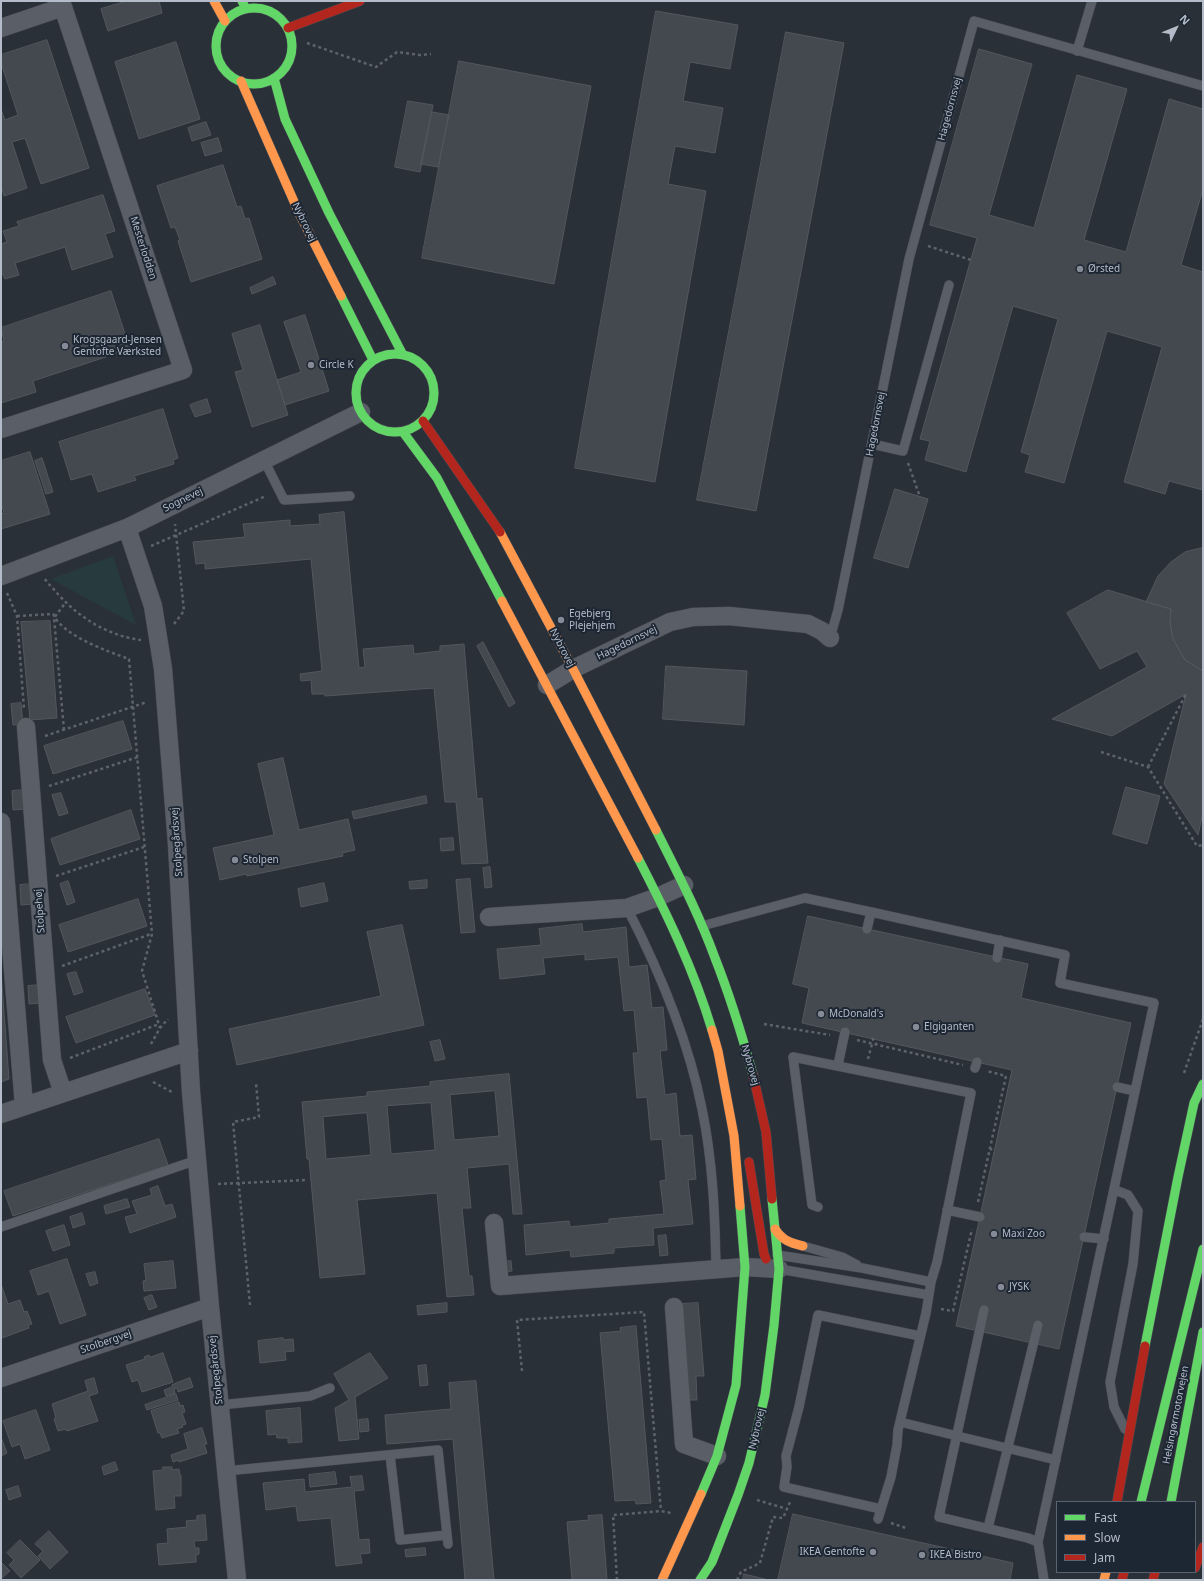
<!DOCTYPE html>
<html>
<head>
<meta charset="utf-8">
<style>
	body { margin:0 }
	#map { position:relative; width:1204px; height:1581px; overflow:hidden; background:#2a3038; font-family:"Noto Sans",sans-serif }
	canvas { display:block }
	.frame { position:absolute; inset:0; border:2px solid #b4bcc9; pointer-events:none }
	.legend { position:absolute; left:1056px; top:1501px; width:140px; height:72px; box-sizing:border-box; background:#1d2633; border:1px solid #59626f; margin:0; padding:5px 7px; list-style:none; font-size:12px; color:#b4bcc9 }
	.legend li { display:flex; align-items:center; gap:8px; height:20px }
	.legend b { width:20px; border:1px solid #59626f }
	.north { position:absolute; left:1156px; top:8px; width:40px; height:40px; -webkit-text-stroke:3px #1d2633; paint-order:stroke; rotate:47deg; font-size:11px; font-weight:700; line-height:16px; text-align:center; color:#b4bcc9 }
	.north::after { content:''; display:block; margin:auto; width:14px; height:18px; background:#b4bcc9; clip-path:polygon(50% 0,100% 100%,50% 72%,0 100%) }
</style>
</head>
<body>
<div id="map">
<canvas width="1204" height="1581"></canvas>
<div class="frame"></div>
<ul class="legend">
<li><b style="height:5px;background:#63d668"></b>Fast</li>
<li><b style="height:5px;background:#ff974d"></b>Slow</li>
<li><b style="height:5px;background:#b3261e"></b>Jam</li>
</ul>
<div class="north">N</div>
</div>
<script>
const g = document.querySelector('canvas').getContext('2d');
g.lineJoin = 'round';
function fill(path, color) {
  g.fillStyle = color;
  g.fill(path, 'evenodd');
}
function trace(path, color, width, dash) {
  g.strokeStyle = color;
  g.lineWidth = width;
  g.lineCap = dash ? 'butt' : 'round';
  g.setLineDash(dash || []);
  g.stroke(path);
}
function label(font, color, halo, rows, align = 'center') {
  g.font = font + ' "Noto Sans",sans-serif';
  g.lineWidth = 4;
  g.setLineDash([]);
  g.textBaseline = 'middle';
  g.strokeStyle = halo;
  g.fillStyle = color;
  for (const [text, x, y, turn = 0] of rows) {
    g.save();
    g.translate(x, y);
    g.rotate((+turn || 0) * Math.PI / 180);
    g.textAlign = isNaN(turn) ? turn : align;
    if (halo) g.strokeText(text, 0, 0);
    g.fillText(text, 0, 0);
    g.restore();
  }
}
const green = new Path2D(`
	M113 556 136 625 51 579Z`);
const building = new Path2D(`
	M127 1H159L162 13 108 31 101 9Z
	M656 11 738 25 730 69 690 62 683 101 723 108 715 153 675 146 668 184 706 191 655 482 575 468Z
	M786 32 844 43 756 511 697 500Z
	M47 40 89 168 41 184 25 138 12 142 27 188 4 196 1 186V109L5 120 18 115 1 63V55Z
	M176 42 200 119 139 139 115 62Z
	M979 49 1032 64 989 215 1034 228 1077 75 1127 89 1084 240 1126 252 1169 99 1203 109V189L1181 265 1203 272V490L1169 481 1165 494 1124 482 1162 347 1107 331 1064 483 1025 472 1030 455 1021 452 1058 319 1013 306 966 472 925 460 930 441 920 439 977 238 930 225Z
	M459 61 591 86 554 284 422 258Z
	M408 101 433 105 420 172 395 167Z
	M432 112 449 115 438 167 421 164Z
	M206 122 211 135 192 141 188 128Z
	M218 138 222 151 205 156 201 143Z
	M223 165 237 207 241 206 245 219 249 218 262 259 191 282 178 241 180 240 175 227 171 228 157 186Z
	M103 195 115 231 105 234 113 257 72 270 65 247 15 263 19 275 5 279 2 273H1V244L7 242 3 231 19 226 17 222Z
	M273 277 276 284 252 294 250 288Z
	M111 291 130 349 33 381 36 392 1 403V342L4 341 1 328Z
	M305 315 329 391 285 405 277 380 301 372 284 322Z
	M260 325 288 415 252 427 235 372 243 370 232 334Z
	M207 399 211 412 195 417 190 405Z
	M163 409 178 458 173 460 174 464 134 476 136 480 98 492 92 474 71 480 59 442Z
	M30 452 50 514 1 529V514L4 513 1 503V461Z
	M42 458 53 492 46 494 35 461Z
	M895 489 928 499 908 568 874 558Z
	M344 512 359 668 365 667 363 649 413 645 414 654 440 651V646L464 644 477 799 482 798 488 863 462 864 456 802H445L434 688 325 696V694H312L311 680 301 681 300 674 322 671 311 559 205 569V563L196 564 193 542 245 537 243 524 290 520V526L320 524 319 515Z
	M1201 548H1203V671L1185 660 1173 639 1170 623 1171 609 1146 602 1158 576 1171 562 1185 552Z
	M1108 590 1171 609 1170 623 1173 639 1185 660 1203 671V813L1198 835 1164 784 1186 694 1112 736 1052 719 1147 667 1137 651 1100 669 1067 613Z
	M50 621 57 718 30 720 21 622Z
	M483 642 515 703 509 707 477 646Z
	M666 666 747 671 744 725 663 719Z
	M21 703 23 724 13 725 11 704Z
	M123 721 132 749 53 774 44 746Z
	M283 758 299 830 348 819 355 850 342 853 343 856 247 876 246 874 220 880 213 848 274 835 258 764Z
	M1126 787 1160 796 1147 844 1113 834Z
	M24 790 25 809 13 810 12 791Z
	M61 793 68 813 59 816 52 795Z
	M426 796 427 803 354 819 352 812Z
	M131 810 140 839 60 865 51 839Z
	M453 838 454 850 441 851 440 839Z
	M490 867 492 887 485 888 483 868Z
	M470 879 475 932 461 933 456 880Z
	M427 880V888L410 889 409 882Z
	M68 881 75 902 67 905 60 884Z
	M324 883 328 901 301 907 298 889Z
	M32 884 33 904 21 905 20 885Z
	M138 899 147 926 68 952 59 925Z
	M808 916 1028 964 1021 998 1131 1023 1059 1349 956 1326 1012 1070 802 1023 809 988 793 984Z
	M582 924 583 932 626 927 629 967 647 965 652 1008 663 1007 667 1050 660 1051 665 1095 676 1093 680 1136 692 1135 696 1179 688 1180 693 1224 653 1228 654 1245 614 1248V1253L571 1257 570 1250 526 1255 524 1225 569 1221 570 1227 609 1223V1219L664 1214 660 1181 666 1180 662 1139 651 1140 647 1097 637 1098 633 1053H638L634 1010 624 1011 618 957 585 960V954L543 958 545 974 500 979 497 949 541 945 539 929Z
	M402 925 424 1025 237 1065 229 1029 381 996 367 932Z
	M1 972 9 1079 1 1082Z
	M76 972 83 992 74 995 67 974Z
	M40 985 42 1003 29 1004 28 986Z
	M145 989 155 1015 76 1043 66 1017Z
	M440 1040 445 1059 435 1061 430 1042Z
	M509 1074 522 1214H513L509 1164 467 1168 471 1208H462L469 1276H472L474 1295 447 1297 437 1193 357 1200 365 1274 320 1278 309 1159H307L302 1102 367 1096V1092L430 1086V1082ZM495 1091 499 1136 454 1140 450 1095ZM431 1103 435 1150 391 1154 387 1106ZM367 1113 371 1155 326 1159 323 1117Z
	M159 1139 168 1165 13 1216 4 1191Z
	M158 1186 165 1206 172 1204 176 1217 130 1233 125 1217 137 1214 132 1201 152 1195 150 1189Z
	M127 1199 130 1207 106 1214 104 1206Z
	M82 1213 85 1224 73 1228 70 1217Z
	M64 1225 70 1245 53 1251 46 1231Z
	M666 1235 668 1255 660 1256 658 1236Z
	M67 1259 86 1315 60 1324 49 1291 38 1295 30 1271Z
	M173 1261 176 1288 144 1291 143 1281 146 1280 144 1264Z
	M511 1261 512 1271 505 1272 503 1262Z
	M95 1272 98 1283 90 1286 86 1274Z
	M1 1284 8 1304 20 1300 24 1312 27 1311 32 1324 28 1325 29 1328 2 1338Z
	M152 1295 157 1307 149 1310 144 1298Z
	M447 1303V1312L418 1315 417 1306Z
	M698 1303 704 1376H696L697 1400H690L682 1304Z
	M636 1326 651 1503 636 1504 635 1500 615 1501 600 1333 621 1331 620 1328Z
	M283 1338 284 1340 293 1339 294 1351 285 1352 286 1360 260 1363 258 1341Z
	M163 1353 173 1382 142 1392 138 1380 132 1382 126 1365 145 1359 144 1357 149 1355 150 1357Z
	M370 1353 388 1378 355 1397 359 1439 339 1441 335 1408 349 1400 334 1374Z
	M426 1365 428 1385 420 1386 418 1366Z
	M94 1378 98 1393 89 1396 98 1421 67 1431 66 1429 58 1431 54 1419 56 1418 52 1404 88 1391 85 1381Z
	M190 1378 193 1387 178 1392 177 1388 174 1389 175 1393 166 1396 164 1390 172 1387V1385L176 1383Z
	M476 1381 494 1580H465L453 1439 387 1444 385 1415 451 1409 449 1383Z
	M176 1394 178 1400 147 1410 145 1405Z
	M179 1402 180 1406 183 1405 185 1412 182 1413 186 1424 182 1425 183 1427 177 1429 179 1433 162 1438 160 1433H158L151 1411Z
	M300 1408 302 1442 288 1443V1438H277L276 1434 268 1435 266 1411Z
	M36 1410 50 1450 25 1459 20 1444 12 1447 3 1421Z
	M368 1419 369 1431 360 1432 359 1420Z
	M202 1428 207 1444H204L207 1453 179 1462V1460L173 1462 171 1455 188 1449 184 1434Z
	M1 1437 7 1453 1 1456Z
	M115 1462 118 1470 104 1475 102 1467Z
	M163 1467H172V1470L179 1469 180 1475H181V1496H174L175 1508 156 1510 153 1471 163 1470Z
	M335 1472 337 1484 310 1487 309 1475Z
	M362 1476 364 1490 354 1491 359 1540 369 1539 370 1553 360 1554 362 1563 336 1566 331 1518 298 1521 296 1506 266 1510 263 1483 304 1479 305 1492 352 1487 350 1477Z
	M18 1486 21 1496 9 1500 6 1490Z
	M793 1514 1013 1563 1010 1580H778Z
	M205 1515 207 1540 194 1541 195 1548H199V1554L196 1555V1562L159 1565 157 1544 168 1543 167 1529 187 1527 186 1521 197 1520V1516Z
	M602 1515 607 1580H572L567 1522 589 1520 588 1516Z
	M49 1531 68 1552 50 1569 38 1556 43 1551 35 1544Z
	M20 1540 40 1560 21 1578 9 1565 14 1560 7 1553Z
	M425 1548 426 1555 406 1557 405 1550Z
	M1 1562 10 1571 1 1579Z
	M744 1574 769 1580H743Z`);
const path = new Path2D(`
	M307 43 376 67 397 52 420 55 431 54
	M928 246 971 260
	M908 463 920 497
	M151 546 266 496
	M45 579C48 584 53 588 57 593 78 617 108 636 141 640
	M7 593 17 616 24 709
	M17 616 53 614C63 636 107 651 129 659L152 934 142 971 160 1028
	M174 624 184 611 175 524
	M64 730 54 618 66 602
	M45 736 147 702
	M1101 752 1148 767 1197 846 1203 845
	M1148 767 1186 694
	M49 786 138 757
	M56 876 144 847
	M62 966 151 934
	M764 1024 830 1035
	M872 1038 877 1045
	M857 1040 963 1065
	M151 1044 160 1028 168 1019
	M70 1058 159 1024
	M868 1059 872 1044
	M1184 1073 1203 1019
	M153 1082 172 1092
	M990 1148 994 1153
	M218 1184 307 1180
	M978 1202 1006 1076 987 1071
	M250 1305 233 1122 259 1117 256 1083
	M941 1309 953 1311 972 1229
	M522 1371 517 1320 644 1312 661 1511
	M757 1500 787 1509
	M891 1523 906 1528
	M617 1580 613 1515 661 1511 671 1513
	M737 1580 741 1572 760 1563 773 1517 783 1518 790 1502`);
const lane = new Path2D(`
	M1077 51 1092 1
	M872 444 903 451 949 285
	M264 460 284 500 350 496
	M830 638 838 610 909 259 974 21 1203 86
	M627 908C660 972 688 1038 702 1109 713 1162 715 1215 716 1269
	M702 926 805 898 871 912 1065 955 1060 983 1154 1003 1038 1542 1044 1580
	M867 929 871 912
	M997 958 1000 940
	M838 1065 845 1032
	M975 1068 977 1062
	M1117 1087 1135 1091
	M1115 1190 1128 1195 1138 1211 1133 1264 1110 1382 1114 1407 1125 1429
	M818 1207 812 1205 793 1057 971 1093 937 1262 931 1282 926 1313 898 1430 897 1445 891 1477 878 1519
	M947 1210 980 1217
	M1 1227 197 1160
	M1084 1237 1104 1239
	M803 1246 842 1257 857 1265
	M777 1255 862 1268 931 1282
	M779 1269 929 1295
	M984 1310 939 1517 1028 1538 1038 1542
	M220 1405 310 1396 330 1388
	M900 1422 1056 1460
	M390 1455 400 1540 447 1535
	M226 1471 438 1450 448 1544
	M881 1509 784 1487 787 1467 786 1456 799 1407 818 1315 920 1336
	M988 1528 1038 1325`);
const street = new Path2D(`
	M1 28 63 7 183 370 1 429
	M127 528 153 606 163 669 177 844 191 1092 210 1307 237 1580
	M1 576 127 528 361 412
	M547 685 573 669 670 622 693 617 729 616 808 624 822 631 830 638
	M26 727 52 1060 63 1093
	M1 822 24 1106
	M489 917 627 908 658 897 684 885
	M1 1114 189 1051
	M494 1223 500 1286 745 1267 779 1269
	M674 1307 684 1444 717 1456
	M1 1378 210 1307`);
const fast = new Path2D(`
	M242 1 246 9
	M216 46a38 38 0 1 1 76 0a38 38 0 1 1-76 0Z
	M274 78 285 119 329 213 403 355
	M341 296 373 360
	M356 393a39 39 0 1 1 78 0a39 39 0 1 1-78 0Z
	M403 432 437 478 502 601
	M656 830C677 872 699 914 715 958 730 996 742 1035 753 1075
	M638 858C667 914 694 970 712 1030
	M1145 1346 1178 1177 1194 1103 1203 1084
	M701 1494 717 1456 736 1385 745 1267 740 1206
	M1141 1502 1203 1249
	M1171 1502 1203 1332
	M700 1580 712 1562 738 1495 749 1463 765 1395 774 1325 779 1269 772 1199`);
const slow = new Path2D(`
	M214 1 225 21
	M241 81 299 213 341 296
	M500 532 573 669 656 830
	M502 601 638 858
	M712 1030 718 1051 734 1136 740 1206
	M775 1229C782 1240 790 1243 803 1246
	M662 1580 701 1494
	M1104 1580 1106 1572`);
const jam = new Path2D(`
	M288 28 360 1
	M423 421 500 532
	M753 1075 766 1132 772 1199
	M749 1162 764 1254 766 1259
	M1117 1502 1145 1346
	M1195 1568 1203 1547
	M1122 1580 1124 1572
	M1153 1580 1155 1572`);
const markers = [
	[1080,269,4,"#848b96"],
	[65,346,4,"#848b96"],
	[311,365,4,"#848b96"],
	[561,620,4,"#848b96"],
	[235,860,4,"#848b96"],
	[821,1014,4,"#848b96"],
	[916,1027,4,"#848b96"],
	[994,1234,4,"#848b96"],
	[1001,1287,4,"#848b96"],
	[873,1552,4,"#848b96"],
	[922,1555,4,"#848b96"]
];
const streetNames = [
	["Hagedornsvej",950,109,-75],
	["Nybrovej",304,222,64],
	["Mesterlodden",143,248,72],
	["Hagedornsvej",876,424,-79],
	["Sognevej",183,500,-26],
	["Hagedornsvej",627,643,-26],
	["Nybrovej",562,648,62],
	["Stolpegårdsvej",177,842,-94],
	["Stolpehøj",40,911,-94],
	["Nybrovej",750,1065,74],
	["Stolbergvej",106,1342,-19],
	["Stolpegårdsvej",216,1370,-96],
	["Helsingørmotorvejen",1176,1415,-79],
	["Nybrovej",757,1429,-77]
];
const poiNames = [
	["Ørsted",1088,269],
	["Krogsgaard-Jensen",73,340],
	["Gentofte Værksted",73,352],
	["Circle K",319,365],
	["Egebjerg",569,614],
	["Plejehjem",569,626],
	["Stolpen",243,860],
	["McDonald's",829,1014],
	["Elgiganten",924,1027],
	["Maxi Zoo",1002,1234],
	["JYSK",1009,1287],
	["IKEA Gentofte",865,1552,"right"],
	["IKEA Bistro",930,1555]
];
fill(green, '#273a3e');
fill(building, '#444950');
trace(building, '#52575f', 1);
trace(lane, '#484c53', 10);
trace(street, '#484c53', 19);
trace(fast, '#484c53', 10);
trace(slow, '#484c53', 10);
trace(jam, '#484c53', 10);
trace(path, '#5d636a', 2.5, [3, 3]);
trace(lane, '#5a5e66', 9);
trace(street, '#5a5e66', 18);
trace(fast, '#63d668', 9);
trace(slow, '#ff974d', 9);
trace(jam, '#b3261e', 9);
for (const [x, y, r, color] of markers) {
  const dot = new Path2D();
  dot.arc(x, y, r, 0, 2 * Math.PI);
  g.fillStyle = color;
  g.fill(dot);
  trace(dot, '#1d2633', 1.5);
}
label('10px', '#b4bcc9', '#1d2633', streetNames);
label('10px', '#b4bcc9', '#1d2633', poiNames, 'left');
</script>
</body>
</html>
